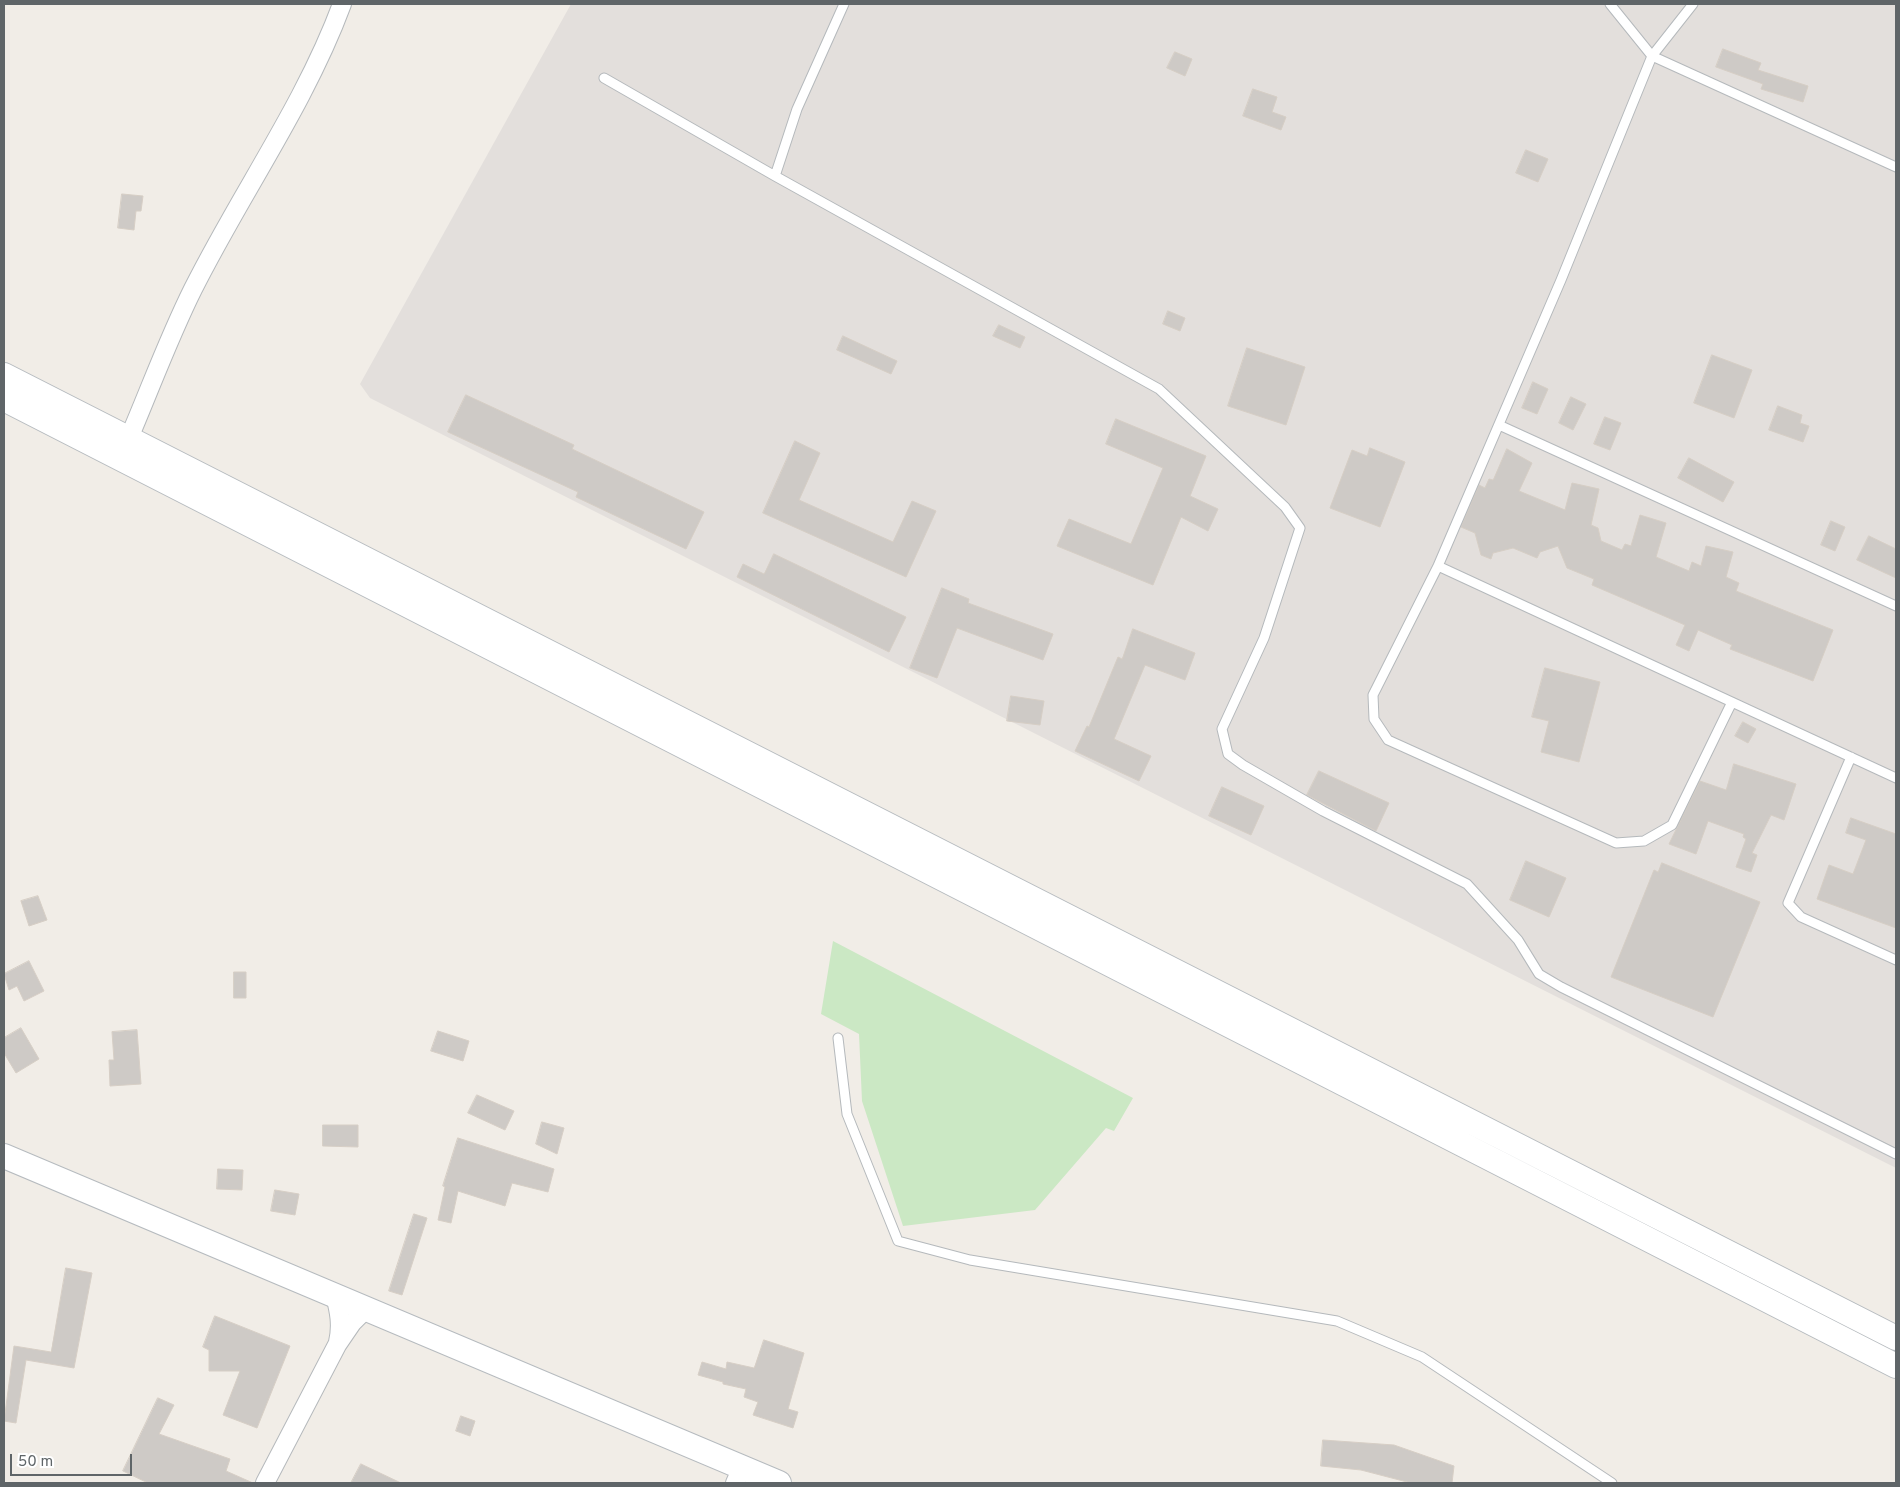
<!DOCTYPE html>
<html>
<head>
<meta charset="utf-8">
<style>
	body { margin:0 }
	#map { position:relative; width:1900px; height:1487px; overflow:hidden; background:#f1ede7; font-family:Overpass,sans-serif }
	canvas { display:block }
	.frame { position:absolute; inset:0; border:5px solid #5f6568; pointer-events:none }
	.scale { position:absolute; left:10px; top:1454px; width:122px; height:22px; box-sizing:border-box; border:2px solid #5f6568; border-top:0; padding-left:6px; font-size:15px; line-height:18px; white-space:nowrap; color:#5f6568; -webkit-text-stroke:4px #fff; paint-order:stroke }
</style>
</head>
<body>
<div id="map">
<canvas width="1900" height="1487"></canvas>
<div class="frame"></div>
<div class="scale">50 m</div>
</div>
<script>
const g = document.querySelector('canvas').getContext('2d');
g.lineJoin = 'round';
function fill(path, color) {
  g.fillStyle = color;
  g.fill(path, 'evenodd');
}
function trace(path, color, width, dash) {
  g.strokeStyle = color;
  g.lineWidth = width;
  g.lineCap = dash ? 'butt' : 'round';
  g.setLineDash(dash || []);
  g.stroke(path);
}
const industrial = new Path2D(`
	M571 4H1896V1168L370 398 360 384Z`);
const green = new Path2D(`
	M833 941 1133 1098 1114 1131 1106 1128 1035 1210 903 1226 862 1101 859 1034 821 1014Z`);
const building = new Path2D(`
	M1723 49 1761 63 1758 70 1808 86 1803 102 1761 89 1763 84 1716 67Z
	M1175 52 1192 59 1185 76 1167 68Z
	M1253 89 1277 97 1272 112 1286 117 1281 130 1243 116Z
	M1526 150 1548 159 1538 182 1516 173Z
	M122 194 143 196 141 211H136L134 230 118 228Z
	M1168 311 1185 318 1180 331 1163 324Z
	M999 325 1025 337 1020 348 993 336Z
	M843 336 897 361 891 374 837 350Z
	M1247 348 1305 367 1286 425 1228 406Z
	M1712 355 1752 370 1734 418 1694 403Z
	M1533 382 1548 389 1537 414 1522 408Z
	M466 395 574 445 572 449 704 512 686 549 576 497 578 492 448 432Z
	M1571 397 1586 404 1573 430 1559 423Z
	M1778 406 1802 415 1800 423 1809 426 1803 442 1769 430Z
	M1605 417 1621 423 1610 450 1594 444Z
	M1116 419 1206 456 1190 496 1218 509 1208 531 1181 517 1153 585 1057 546 1069 519 1131 544 1163 468 1106 444Z
	M795 441 820 453 799 500 893 542 912 501 936 511 906 577 763 513Z
	M1370 448 1405 462 1380 527 1330 508 1352 450 1367 456Z
	M1507 449 1532 463 1519 491 1565 510 1572 483 1599 489 1591 525 1598 528 1601 541 1622 550 1625 544 1631 546 1640 515 1666 523 1656 557 1689 571 1692 562 1701 566 1706 546 1733 552 1726 577 1739 583 1736 591 1833 630 1813 681 1730 649 1732 645 1698 630 1689 651 1676 645 1685 625 1592 585 1594 579 1567 568 1558 546 1540 552 1537 558 1513 548 1493 553 1491 559 1481 555 1475 533 1461 527 1479 485 1485 488 1489 479 1493 480Z
	M1689 458 1734 482 1723 502 1678 478Z
	M1831 521 1845 527 1835 551 1821 545Z
	M1869 536 1896 549V578L1857 560Z
	M774 554 906 617 889 652 737 577 743 564 764 574Z
	M942 588 969 599 968 603 1053 634 1043 660 957 628 937 678 910 668Z
	M1133 629 1195 653 1185 680 1145 665 1114 739 1151 756 1139 781 1075 751 1087 726 1089 727 1118 657 1122 659Z
	M1545 668 1600 682 1579 762 1541 752 1549 721 1532 717Z
	M1011 696 1044 701 1040 725 1007 721Z
	M1743 722 1756 729 1748 743 1735 736Z
	M1734 764 1796 784 1784 820 1771 815 1752 853 1757 855 1751 872 1736 867 1746 839 1743 837 1744 834 1708 821 1696 854 1669 844 1700 781 1726 790Z
	M1319 771 1389 803 1376 831 1307 795Z
	M1222 787 1264 806 1251 835 1209 816Z
	M1851 818 1896 834V928L1817 899 1829 865 1853 874 1866 840 1846 833Z
	M1526 861 1566 878 1549 917 1510 900Z
	M1662 863 1760 902 1713 1017 1611 977 1654 870 1658 872Z
	M38 896 47 920 29 926 21 901Z
	M29 961 44 991 24 1001 17 986 9 990 4 974Z
	M234 972H246V998H234Z
	M21 1028 39 1059 16 1073 4 1053V1038Z
	M137 1030 141 1084 110 1086 109 1060H114L112 1032Z
	M438 1031 469 1041 463 1061 431 1051Z
	M477 1095 514 1111 505 1130 468 1113Z
	M542 1122 564 1128 557 1154 536 1144Z
	M323 1125H358V1147L323 1146Z
	M458 1138 554 1169 548 1192 512 1183 505 1206 458 1191 451 1223 438 1220 445 1187 443 1186Z
	M218 1169 243 1170 242 1190 217 1189Z
	M275 1190 299 1194 295 1215 271 1211Z
	M414 1214 427 1218 402 1295 389 1291Z
	M66 1268 92 1273 74 1368 26 1360 16 1423 4 1421 14 1346 51 1352Z
	M215 1316 290 1346 257 1428 223 1415 240 1371H209V1350L203 1347Z
	M764 1340 804 1353 788 1409 798 1412 793 1428 753 1415 758 1402 744 1397 746 1389 723 1384V1382L698 1375 702 1362 726 1369 727 1362 754 1368Z
	M158 1398 174 1405 159 1434 230 1459 226 1471 253 1483H148L123 1471Z
	M461 1416 475 1421 470 1436 456 1431Z
	M1323 1440 1394 1445 1454 1466 1452 1483H1411L1361 1470 1321 1466Z
	M361 1464 401 1483H351Z`);
const lane = new Path2D(`
	M1610 4 1652 56 1561 280 1438 566 1373 695 1374 719 1388 740 1616 843 1644 841 1672 825 1732 702
	M1693 4 1652 56 1896 167
	M604 78 775 176 1159 389 1285 507 1300 528 1264 638 1222 729 1228 754 1243 765 1323 811 1467 884 1518 940 1539 974 1561 987 1896 1154
	M775 176 797 109 844 4
	M1499 425 1896 606
	M1438 566 1896 778
	M1851 757 1788 903 1801 917 1896 960
	M838 1038 847 1114 898 1241 970 1260 1337 1321 1422 1357 1612 1483`);
const street = new Path2D(`
	M121 448 129 438C150 389 169 337 193 289 241 193 305 104 342 4
	M335 1295C339 1311 342 1325 338 1342
	M265 1483 337 1345 352 1323 367 1308
	M735 1483 742 1467`);
const secondary = new Path2D(`
	M4 375 1896 1338
	M4 399 1896 1366
	M4 1156 779 1483`);
fill(industrial, '#e3dfdc');
fill(green, '#cbe8c4');
fill(building, '#cecac6');
trace(building, '#d6cec5', 1);
trace(lane, '#b5b9bc', 11);
trace(street, '#b5b9bc', 20);
trace(secondary, '#b6bbbf', 26);
trace(lane, '#fff', 9);
trace(street, '#fff', 18);
trace(secondary, '#fff', 24);
</script>
</body>
</html>
